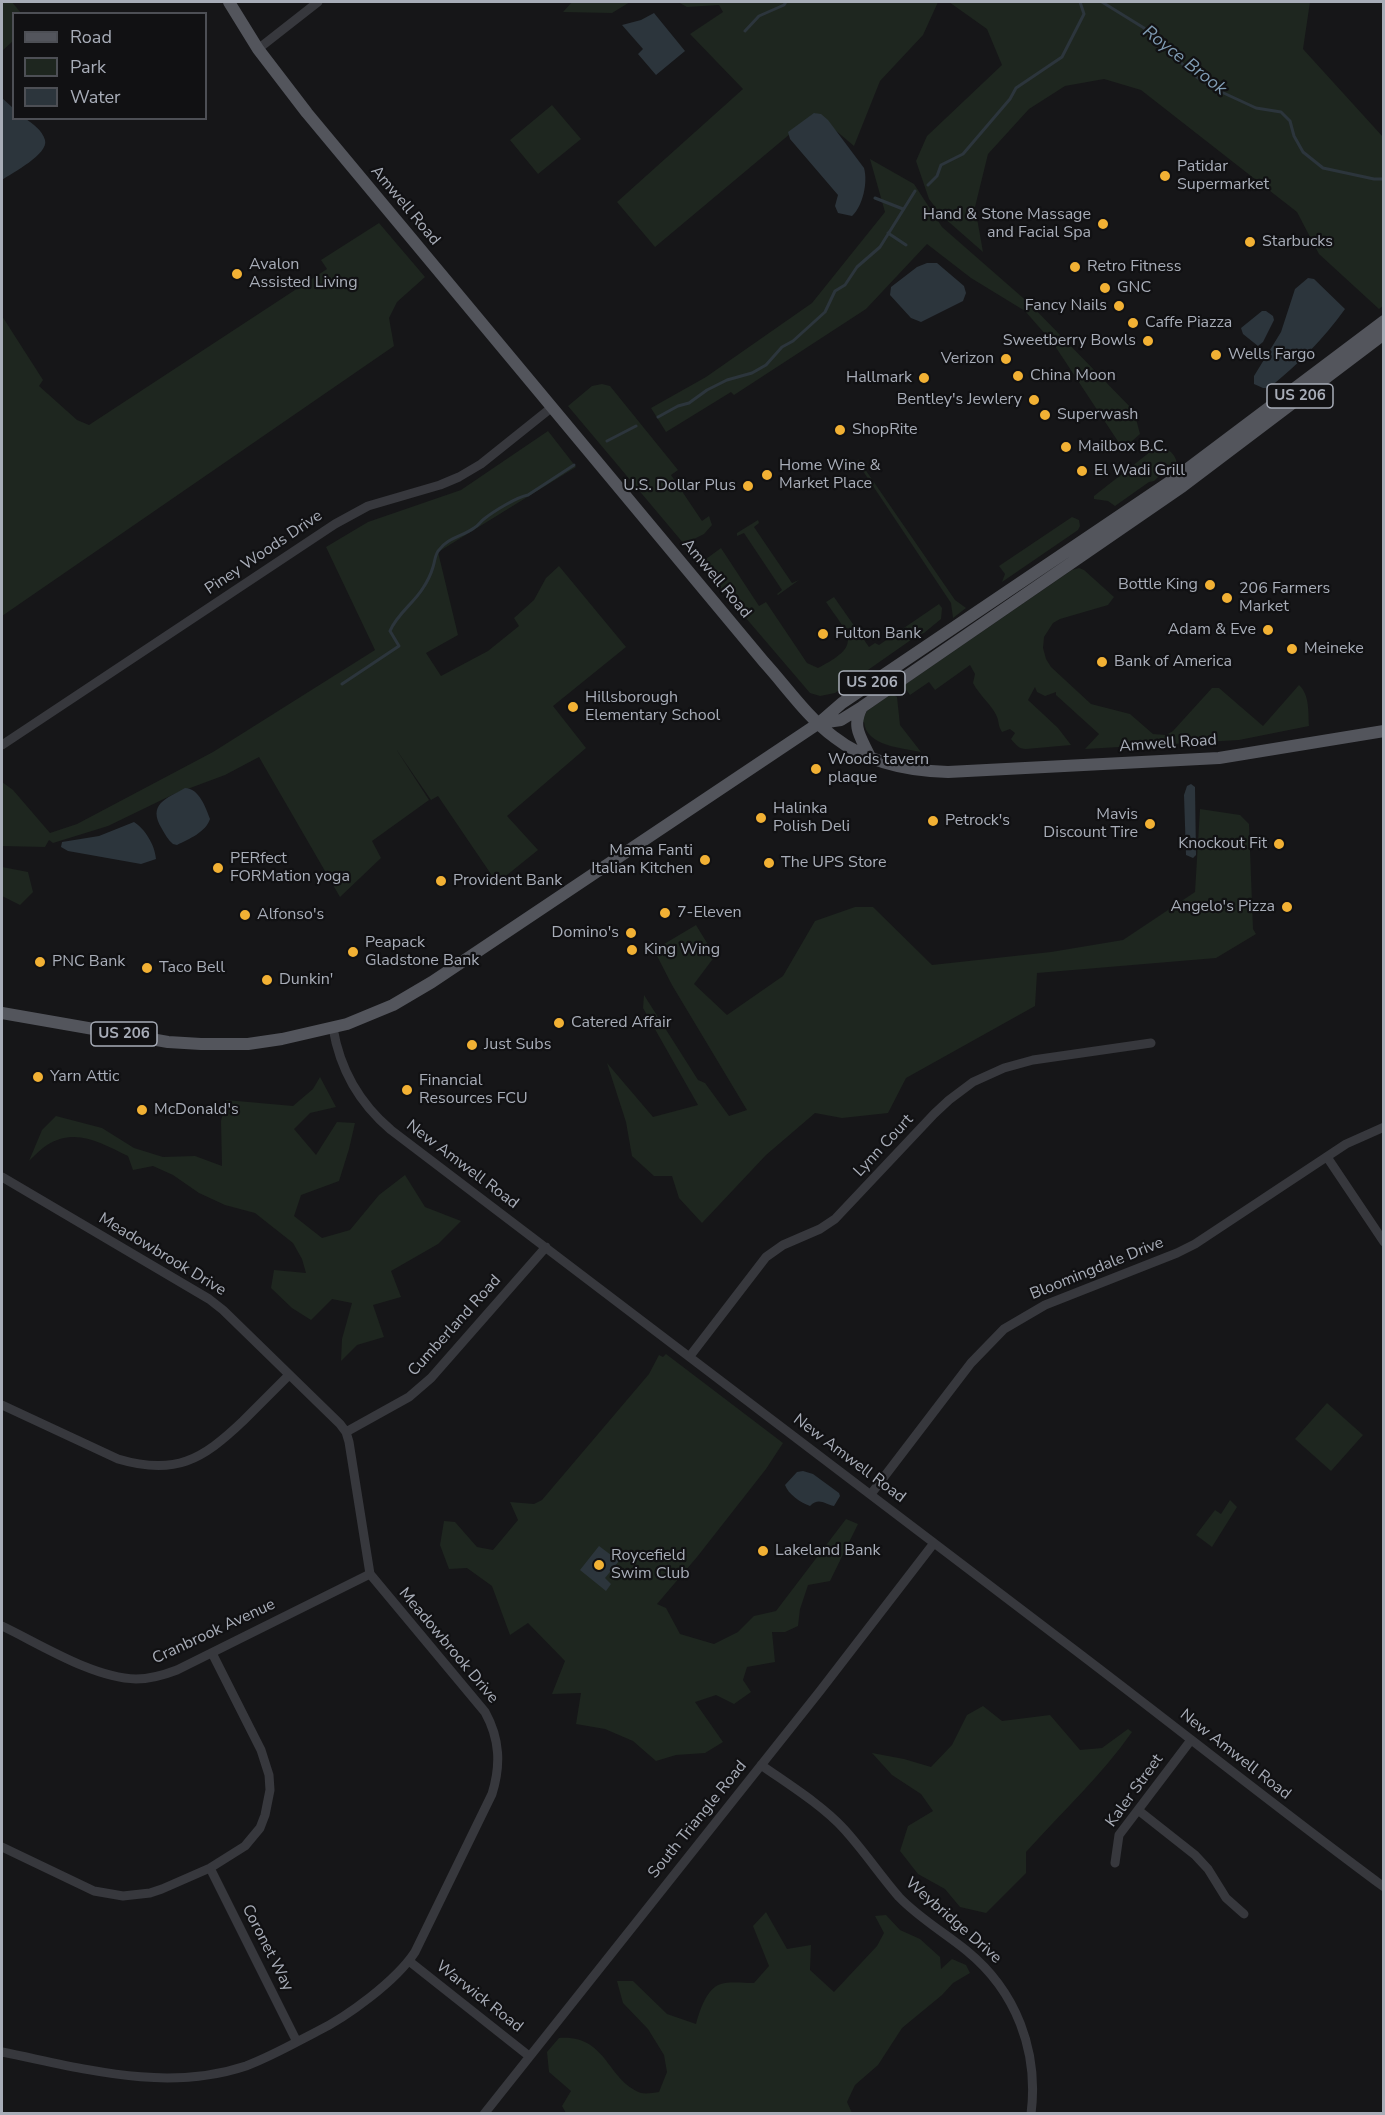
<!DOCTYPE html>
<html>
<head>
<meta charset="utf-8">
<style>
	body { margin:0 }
	#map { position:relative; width:1385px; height:2115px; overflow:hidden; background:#161618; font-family:"Nunito Sans",sans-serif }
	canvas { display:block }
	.frame { position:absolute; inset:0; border:3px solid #a8adb8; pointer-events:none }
	.legend { position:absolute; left:12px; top:12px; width:195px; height:108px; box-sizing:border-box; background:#111113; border:2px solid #4d4f55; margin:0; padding:8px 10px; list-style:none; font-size:18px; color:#a8adb8 }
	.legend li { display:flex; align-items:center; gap:12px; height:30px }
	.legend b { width:30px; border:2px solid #4d4f55 }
</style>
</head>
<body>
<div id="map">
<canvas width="1385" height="2115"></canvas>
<div class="frame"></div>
<ul class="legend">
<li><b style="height:8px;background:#53555c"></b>Road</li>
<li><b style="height:16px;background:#1e261f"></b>Park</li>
<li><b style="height:16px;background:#2c353c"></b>Water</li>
</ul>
</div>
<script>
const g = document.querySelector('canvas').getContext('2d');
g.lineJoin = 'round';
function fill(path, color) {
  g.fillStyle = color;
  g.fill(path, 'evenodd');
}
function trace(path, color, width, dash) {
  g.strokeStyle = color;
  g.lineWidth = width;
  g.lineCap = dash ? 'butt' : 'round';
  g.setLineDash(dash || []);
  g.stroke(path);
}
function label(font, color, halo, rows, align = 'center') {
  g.font = font + ' "Nunito Sans",sans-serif';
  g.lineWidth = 4.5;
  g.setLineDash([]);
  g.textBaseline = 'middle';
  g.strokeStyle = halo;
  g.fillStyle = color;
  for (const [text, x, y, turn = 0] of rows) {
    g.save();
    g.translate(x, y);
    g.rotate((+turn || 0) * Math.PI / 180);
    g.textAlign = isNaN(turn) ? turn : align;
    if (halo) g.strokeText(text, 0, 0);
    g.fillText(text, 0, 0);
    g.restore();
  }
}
const green = new Path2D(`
	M2 2H12L21 13 14 14 13 41 2 51Z
	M572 2H630L612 13 563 12Z
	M678 2H938L923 35 880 81 854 146 815 113 655 247 617 202 743 89 690 34 723 12 719 5 687 7Z
	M949 2H1310L1303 49 1383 137V306L1379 309 1319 254 1297 212 1141 90 1104 79 1065 86 1029 109 988 154 975 207 983 252 942 216 929 199 916 161 927 136 1002 65 987 29Z
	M552 105 581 139 538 174 510 140Z
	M870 159 914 184 942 227 1030 304 1134 411 1140 434 1123 449 1053 343 1025 311 971 278 927 244 866 309 734 395 731 392 666 432 651 408 706 377 812 303 885 212Z
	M379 223 425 277 397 302 389 318 394 346 2 616V316L43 380 39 386 77 420 89 425 327 269 321 260Z
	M602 384 610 386 678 470 671 475 702 521 709 516 712 525 704 534 684 544 568 406 592 386Z
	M548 431 576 467 438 552 458 635 426 653 441 676 488 651 519 626 514 618 534 600 546 578 559 566 626 647 553 706 586 748 507 816 538 850 497 883 438 796 431 800 396 749 429 800 372 841 381 858 340 897 259 757 225 775 174 794 108 826 53 843 49 840 45 847 2 846V782L13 790 50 833 77 824 213 752 375 650 326 547 368 522 461 490Z
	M1160 447C1169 448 1176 455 1177 464H1171L1154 481 1149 482 1115 506 1108 501 1094 499V496L1155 448Z
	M858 459 955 600 966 608 953 618 951 603 857 462Z
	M1072 517 1079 520 1080 526 1078 530 1002 582 1005 574 999 566Z
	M758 520 759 523 754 527 792 583 799 580 778 595 777 594 782 590 744 533 737 536V533Z
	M721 548 759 606 766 602 807 663 818 668C863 645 850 637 826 602L834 597 869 647 875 643 879 645 939 604 942 608 941 619 924 633 918 635 835 693 820 696 810 693 704 569 706 559Z
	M1079 568 1084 570 1114 597 1108 605 1060 619 1053 623 1044 637 1043 648 1046 659 1051 667 1091 704 1130 714 1153 734 1166 735 1173 731 1212 688H1219L1263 726 1299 685C1310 695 1308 713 1309 726L1239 740 1085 749 1099 734 1056 695V692L1045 696 1037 692 1035 687 1028 700 1058 728 1071 745 1026 749C1019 749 1016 745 1011 739L1015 733 1010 729 1002 732C998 726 999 722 997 717 993 706 979 695 973 683L975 674 970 665 935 690 929 682 910 695 905 688 906 684 1072 570Z
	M893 694 897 697 900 725 921 752C902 748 866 746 864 722H861L867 711 890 695Z
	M1200 809 1240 815 1249 824 1253 929 1256 934 1216 958 1037 973 1035 1006 906 1078 888 1113 842 1118 815 1113 766 1155 702 1223 679 1198 672 1176H654L632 1156 626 1122 607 1063 653 1117 698 1105 643 1008 644 995 698 1080 705 1083 729 1116 747 1110 672 985 654 950 696 925 715 956 694 984 727 1015 783 976 815 921 855 907H873L932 965 1051 952 1123 940 1195 892Z
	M2 867 28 872 33 892 20 905 2 896Z
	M320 1077 336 1107 310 1113 294 1129 316 1155 337 1122 355 1123 349 1149 339 1181 301 1195 294 1216 322 1238 350 1230 379 1195 405 1175 425 1207 461 1221 438 1244 391 1271 401 1297 373 1305 384 1337 357 1345 341 1361 342 1339 352 1303 332 1299 311 1320 292 1308 271 1288 274 1270 306 1273 302 1259 293 1243 255 1213 225 1205 199 1193 173 1175 153 1166 133 1170 128 1156C101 1143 76 1127 47 1145 41 1149 35 1155 29 1161L42 1130 56 1116 102 1128 134 1148 163 1157 195 1156 222 1166 221 1121 226 1100 293 1106 313 1089Z
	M666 1354 783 1443 766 1469 697 1557 657 1604 666 1608 680 1634 714 1644 738 1632 754 1616 776 1611 846 1519 858 1524 830 1581 808 1585 800 1609 798 1626 785 1632H772L775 1662 747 1667 743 1680 751 1692 734 1704 716 1695 695 1702 723 1742 705 1753 676 1755 656 1761 633 1741 605 1729 576 1724 581 1693 552 1694 565 1661 528 1623 510 1635 492 1586 467 1568 449 1569 440 1545 444 1521 455 1522 477 1547 493 1550 518 1520 510 1502 534 1504 542 1500 649 1374 659 1355 663 1357Z
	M1327 1403 1363 1435 1331 1471 1295 1439Z
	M1230 1500 1237 1507 1212 1547 1196 1535 1215 1510 1221 1514Z
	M983 1706 1002 1721 1050 1715 1080 1750 1102 1748 1128 1729 1132 1732C1101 1776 1062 1812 1026 1852V1873L986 1913 960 1907 945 1889 918 1874 900 1851 908 1826 933 1811 921 1794 892 1775 872 1753 904 1759 931 1767 952 1745 967 1715Z
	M766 1912 787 1949 811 1945 810 1970 834 1992 877 1946 884 1933 875 1916 886 1915 900 1930 920 1939 940 1957 941 1969 952 1959 966 1965 970 1973 953 1983 942 1995 902 2028 878 2065 855 2085 847 2102 852 2113H566L562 2106 571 2091 549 2072 547 2052 559 2038C608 2035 606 2080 641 2093 646 2094 653 2093 659 2092L667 2072 664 2055 648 2029 623 2003 617 1981H633L667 2014 696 2024C700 2010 707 1985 725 1983 734 1982 745 1983 754 1983L769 1966 753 1926Z`);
const water = new Path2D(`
	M654 13 685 51 656 75 638 54 643 49 622 25 641 20Z
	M2 98 13 108 14 118 26 119C33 124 42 130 45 140 49 154 12 173 2 180Z
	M814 113 821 114 828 120 864 168C868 182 863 206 852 216L838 213 835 206 838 195 790 139 788 132Z
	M927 263H937L964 286 966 293 963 301 921 322 911 318 890 295 891 287 917 267Z
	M1308 278 1314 279 1345 309C1323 340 1298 364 1269 388H1263L1254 384V376L1281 332 1295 289Z
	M1262 311H1266L1273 316 1274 320 1263 342 1258 346 1243 334 1241 328Z
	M1191 784 1195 787 1196 855 1193 858 1186 855 1184 795 1187 786Z
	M185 788C199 788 206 808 210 819 206 832 189 839 177 845L173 844C168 840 165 834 162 829 147 804 166 799 185 788Z
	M134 822C145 829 155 845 156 859L141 864 68 851 61 847 62 842 99 836Z
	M803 1471 813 1474 839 1493 840 1496 834 1506C824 1504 819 1497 810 1506 801 1503 788 1494 785 1485L797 1472Z
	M599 1546 619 1561 605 1578 611 1584 606 1591 580 1570Z`);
const stream = new Path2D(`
	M1102 2 1144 28 1195 76 1215 89 1256 108 1281 112 1290 121 1294 136 1303 152 1323 168 1374 179H1384
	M745 31 759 16 784 5 786 2
	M928 185 937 176 941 165 963 154 1010 99 1016 88 1062 57 1084 14 1080 2
	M875 198 903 209
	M888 233 906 245
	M658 417 678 406 689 403 707 390 727 380 752 373 766 365 782 347 793 341 825 312 835 291 845 285 857 267 880 247 915 191
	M607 441 636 426
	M342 684 399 646 390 631C397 614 414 603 423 588 427 582 431 574 433 567 435 561 435 554 439 550 447 538 463 536 474 528 478 526 480 522 484 519 494 511 517 497 528 495L574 465`);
const minor = new Path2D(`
	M258 49 318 2
	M2 745 335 524 368 506 440 485 459 477 481 464 551 408
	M333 1028C340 1070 359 1103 391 1130 612 1299 834 1466 1055 1635 1165 1718 1273 1805 1384 1887
	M1327 1157 1384 1242
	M2 1177 209 1299 223 1310 340 1424 346 1432 349 1442 370 1574 485 1712C500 1739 501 1765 492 1794L415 1952C396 1981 347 2017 316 2032 293 2044 270 2057 246 2066 165 2093 82 2068 2 2052
	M690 1356 766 1257 783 1245 820 1229 835 1219 934 1114 949 1100 973 1082 1004 1068 1033 1060 1151 1043
	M2 1405 118 1459C175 1476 202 1460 243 1421 258 1406 274 1390 289 1375
	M346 1432 409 1397 431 1378 546 1247
	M871 1494 971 1363 1004 1329 1045 1305 1177 1253 1195 1244 1346 1144 1384 1127
	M2 1626C40 1644 93 1678 136 1679 150 1679 164 1675 177 1670L370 1574
	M761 1765C788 1784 822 1805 844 1829 864 1851 880 1875 899 1897 919 1918 945 1933 967 1951 1016 1991 1039 2051 1031 2114
	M1138 1810 1195 1855 1208 1869 1226 1898 1244 1914
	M2 1847 94 1891 123 1896 150 1893 162 1889 210 1868 245 1846 260 1828 265 1815 270 1790 269 1775 261 1750 212 1653
	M1115 1863 1119 1835 1191 1740
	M210 1868 297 2042
	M409 1961 529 2056
	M484 2114 820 1691 934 1543`);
const major = new Path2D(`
	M229 2 258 49 307 113 764 662C786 686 807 717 834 737 866 762 908 771 948 772L1219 758 1384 731
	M862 707C851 727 861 737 870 757
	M820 723 841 720 862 707 1183 486 1384 334
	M2 1013 168 1042 201 1044H248L282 1039 347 1024 393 1005 432 982 819 723 842 703 1174 479 1384 321`);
const markers = [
	[1165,176,6,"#f2b134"],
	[1103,224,6,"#f2b134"],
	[1250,242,6,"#f2b134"],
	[1075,267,6,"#f2b134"],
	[237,274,6,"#f2b134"],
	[1105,288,6,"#f2b134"],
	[1119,306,6,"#f2b134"],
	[1133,323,6,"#f2b134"],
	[1148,341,6,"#f2b134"],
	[1216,355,6,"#f2b134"],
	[1006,359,6,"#f2b134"],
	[1018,376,6,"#f2b134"],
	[924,378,6,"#f2b134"],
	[1034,400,6,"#f2b134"],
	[1045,415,6,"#f2b134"],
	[840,430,6,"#f2b134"],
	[1066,447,6,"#f2b134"],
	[1082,471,6,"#f2b134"],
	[767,475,6,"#f2b134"],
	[748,486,6,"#f2b134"],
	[1210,585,6,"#f2b134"],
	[1227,598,6,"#f2b134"],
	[1268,630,6,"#f2b134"],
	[823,634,6,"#f2b134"],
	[1292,649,6,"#f2b134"],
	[1102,662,6,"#f2b134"],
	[573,707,6,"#f2b134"],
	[816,769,6,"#f2b134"],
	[761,818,6,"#f2b134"],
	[933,821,6,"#f2b134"],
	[1150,824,6,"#f2b134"],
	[1279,844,6,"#f2b134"],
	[705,860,6,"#f2b134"],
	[769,863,6,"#f2b134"],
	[218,868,6,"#f2b134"],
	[441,881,6,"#f2b134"],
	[1287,907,6,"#f2b134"],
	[665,913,6,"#f2b134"],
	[245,915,6,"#f2b134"],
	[631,933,6,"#f2b134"],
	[632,950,6,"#f2b134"],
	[353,952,6,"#f2b134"],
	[40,962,6,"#f2b134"],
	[147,968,6,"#f2b134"],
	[267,980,6,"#f2b134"],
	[559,1023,6,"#f2b134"],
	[472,1045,6,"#f2b134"],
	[38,1077,6,"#f2b134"],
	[407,1090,6,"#f2b134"],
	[142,1110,6,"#f2b134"],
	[763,1551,6,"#f2b134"],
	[599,1565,6,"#f2b134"]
];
const shields = [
	[1300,396,66],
	[872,683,66],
	[124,1034,66]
];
const shieldNames = [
	["US 206",1300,396],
	["US 206",872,683],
	["US 206",124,1034]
];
const poiNames = [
	["Patidar",1177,167],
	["Supermarket",1177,185],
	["Hand & Stone Massage",1091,215,"right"],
	["and Facial Spa",1091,233,"right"],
	["Starbucks",1262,242],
	["Avalon",249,265],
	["Assisted Living",249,283],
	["Retro Fitness",1087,267],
	["GNC",1117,288],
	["Fancy Nails",1107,306,"right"],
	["Caffe Piazza",1145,323],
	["Sweetberry Bowls",1136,341,"right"],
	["Wells Fargo",1228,355],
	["Verizon",994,359,"right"],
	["China Moon",1030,376],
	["Hallmark",912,378,"right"],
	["Bentley's Jewlery",1022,400,"right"],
	["Superwash",1057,415],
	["ShopRite",852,430],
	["Mailbox B.C.",1078,447],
	["Home Wine &",779,466],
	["Market Place",779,484],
	["El Wadi Grill",1094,471],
	["U.S. Dollar Plus",736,486,"right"],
	["Bottle King",1198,585,"right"],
	["206 Farmers",1239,589],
	["Market",1239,607],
	["Adam & Eve",1256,630,"right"],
	["Fulton Bank",835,634],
	["Meineke",1304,649],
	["Bank of America",1114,662],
	["Hillsborough",585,698],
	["Elementary School",585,716],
	["Woods tavern",828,760],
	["plaque",828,778],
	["Halinka",773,809],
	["Polish Deli",773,827],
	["Mavis",1138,815,"right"],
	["Discount Tire",1138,833,"right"],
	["Petrock's",945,821],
	["Knockout Fit",1267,844,"right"],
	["Mama Fanti",693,851,"right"],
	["Italian Kitchen",693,869,"right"],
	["PERfect",230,859],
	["FORMation yoga",230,877],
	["The UPS Store",781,863],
	["Provident Bank",453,881],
	["Angelo's Pizza",1275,907,"right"],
	["7-Eleven",677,913],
	["Alfonso's",257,915],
	["Domino's",619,933,"right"],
	["Peapack",365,943],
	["Gladstone Bank",365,961],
	["King Wing",644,950],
	["PNC Bank",52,962],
	["Taco Bell",159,968],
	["Dunkin'",279,980],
	["Catered Affair",571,1023],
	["Just Subs",484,1045],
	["Yarn Attic",50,1077],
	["Financial",419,1081],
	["Resources FCU",419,1099],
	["McDonald's",154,1110],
	["Lakeland Bank",775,1551],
	["Roycefield",611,1556],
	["Swim Club",611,1574]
];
const streetNames = [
	["Amwell Road",405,206,50],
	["Piney Woods Drive",264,553,-34],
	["Amwell Road",716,579,50],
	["Amwell Road",1168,744,-4],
	["Lynn Court",884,1146,-47],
	["New Amwell Road",462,1165,37],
	["Meadowbrook Drive",162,1255,31],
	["Bloomingdale Drive",1097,1269,-22],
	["Cumberland Road",455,1326,-48],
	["New Amwell Road",849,1459,37],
	["Cranbrook Avenue",214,1632,-25],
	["Meadowbrook Drive",448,1646,50],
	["New Amwell Road",1235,1755,38],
	["Kaler Street",1135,1791,-54],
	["South Triangle Road",698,1820,-51],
	["Weybridge Drive",953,1921,41],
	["Coronet Way",267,1948,63],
	["Warwick Road",479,1997,38]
];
const waterNames = [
	["Royce Brook",1184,61,38]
];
fill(green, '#1e261f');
fill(water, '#2c353c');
trace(stream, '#2c353c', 3);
trace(minor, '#37383d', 9);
trace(major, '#53555c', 12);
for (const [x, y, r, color] of markers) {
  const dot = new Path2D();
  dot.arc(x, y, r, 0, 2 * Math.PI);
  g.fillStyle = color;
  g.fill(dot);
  trace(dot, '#111113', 2);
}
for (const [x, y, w] of shields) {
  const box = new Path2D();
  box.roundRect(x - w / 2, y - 12, w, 24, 4.5);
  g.fillStyle = '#111113';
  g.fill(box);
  trace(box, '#a8adb8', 1.5);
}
label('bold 15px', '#a8adb8', null, shieldNames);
label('16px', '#a8adb8', '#111113', poiNames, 'left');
label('16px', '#a8adb8', '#111113', streetNames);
label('italic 18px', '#7f9bb3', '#111113', waterNames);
</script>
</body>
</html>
